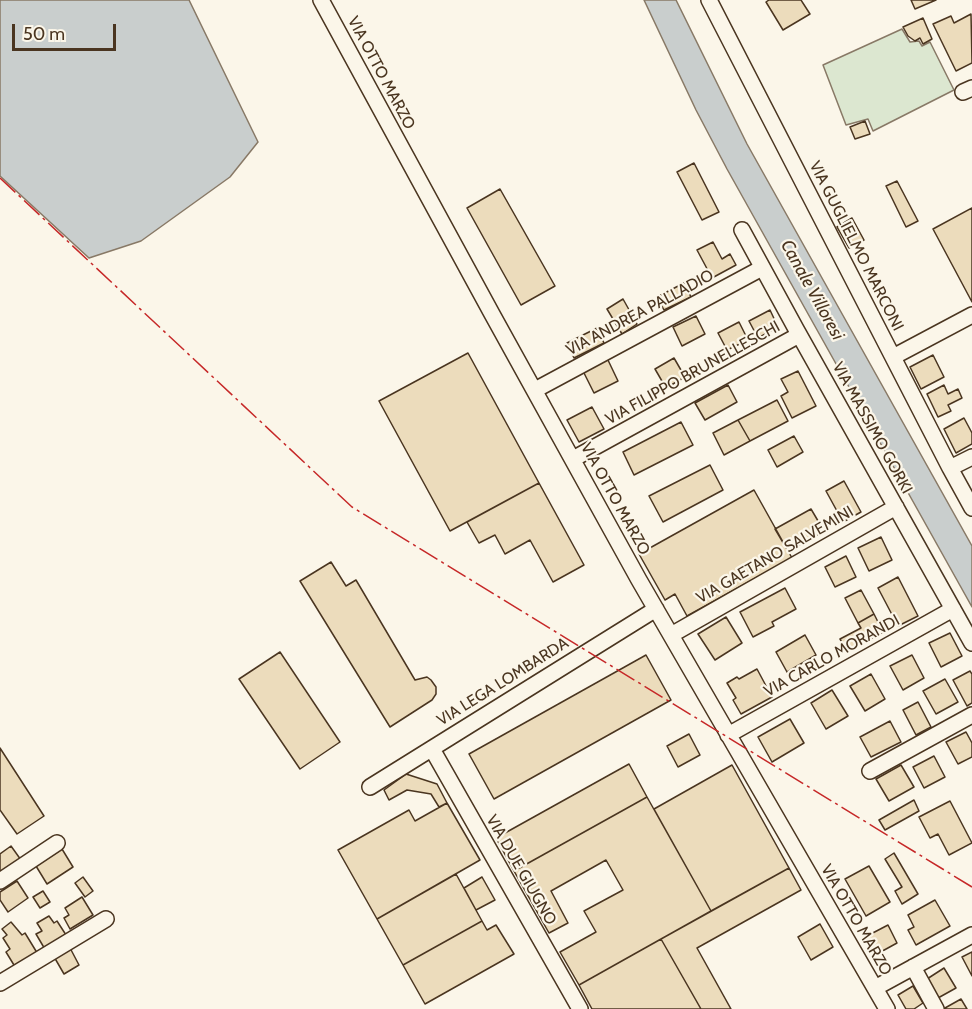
<!DOCTYPE html>
<html>
<head>
<meta charset="utf-8">
<style>
	body { margin:0 }
	#map { position:relative; width:972px; height:1009px; overflow:hidden; background:#fbf6e9; font-family:Cabin,sans-serif }
	canvas { display:block }
	.scale { position:absolute; left:12px; top:24px; width:104px; height:27px; box-sizing:border-box; border:3px solid #4a3520; border-top:0; padding-left:8px; font-size:18px; line-height:21px; white-space:nowrap; color:#4a3520; -webkit-text-stroke:4px #fbf6e9; paint-order:stroke }
</style>
</head>
<body>
<div id="map">
<canvas width="972" height="1009"></canvas>
<div class="scale">50 m</div>
</div>
<script>
const g = document.querySelector('canvas').getContext('2d');
g.lineJoin = 'round';
function fill(path, color) {
  g.fillStyle = color;
  g.fill(path, 'evenodd');
}
function trace(path, color, width, dash) {
  g.strokeStyle = color;
  g.lineWidth = width;
  g.lineCap = dash ? 'butt' : 'round';
  g.setLineDash(dash || []);
  g.stroke(path);
}
function label(font, color, halo, rows, align = 'center') {
  g.font = font + ' Cabin,sans-serif';
  g.lineWidth = 4.5;
  g.setLineDash([]);
  g.textBaseline = 'middle';
  g.strokeStyle = halo;
  g.fillStyle = color;
  for (const [text, x, y, turn = 0] of rows) {
    g.save();
    g.translate(x, y);
    g.rotate((+turn || 0) * Math.PI / 180);
    g.textAlign = isNaN(turn) ? turn : align;
    if (halo) g.strokeText(text, 0, 0);
    g.fillText(text, 0, 0);
    g.restore();
  }
}
const green = new Path2D(`
	M902 29 910 42 919 41 922 46 930 42 954 90 873 131 868 119 846 125 823 65Z`);
const water = new Path2D(`
	M0 0H189L258 142 230 177 141 241 89 258 0 176Z
	M644 0H676L747 144 972 546V607L727 169 696 110Z`);
const building = new Path2D(`
	M769 0H801L810 14 783 30 766 2Z
	M911 0H936L915 9Z
	M971 14 972 63 956 71 933 24 951 16 954 23Z
	M923 18 932 39 923 44 920 38 915 41 908 36 903 27Z
	M865 121 870 134 855 139 850 127Z
	M694 163 719 212 702 220 677 172Z
	M897 181 918 221 906 227 886 186Z
	M500 189 555 286 521 305 467 208Z
	M972 208V302L933 229Z
	M852 218 864 240 849 248 837 227Z
	M713 242 722 259 730 254 736 265 712 278 697 250Z
	M684 283 691 297 664 310 657 297Z
	M623 299 637 324 622 334 607 309Z
	M770 310 778 327 758 338 749 321Z
	M696 316 705 334 682 346 673 327Z
	M739 322 748 340 727 350 718 333Z
	M597 328 604 343 574 358 567 343Z
	M468 353 539 483 450 531 379 401Z
	M933 355 944 377 921 389 910 367Z
	M607 358 618 381 594 393 583 371Z
	M674 358 685 377 666 388 655 369Z
	M798 371 816 406 792 418 781 396 788 392 781 379Z
	M728 385 737 402 705 420 695 403Z
	M944 385 948 394 958 389 962 398 948 405 951 411 938 417 927 394Z
	M777 400 788 421 750 441 738 420Z
	M592 407 604 429 579 442 567 420Z
	M964 418 972 433V444L956 453 944 429Z
	M738 420 750 441 724 455 713 433Z
	M681 422 693 445 634 475 623 452Z
	M794 436 803 452 777 467 768 450Z
	M710 465 723 490 663 522 649 496Z
	M844 481 861 512 843 522 826 491Z
	M539 483 584 565 553 582 530 540 505 554 495 535 479 543 467 522Z
	M754 490 792 558 687 616 675 594 665 600 639 554Z
	M811 509 824 531 788 551 775 529Z
	M881 537 892 560 869 571 858 548Z
	M846 556 856 577 835 587 825 567Z
	M331 562 346 586 356 580 415 680 427 677 431 680 436 687V694L432 700 390 727 300 581Z
	M898 577 918 616 898 626 878 588Z
	M785 588 796 609 772 622 774 626 753 637 740 612Z
	M861 590 874 614 858 623 845 598Z
	M874 614 883 632 847 651 840 639 861 628 858 623Z
	M726 617 742 643 715 660 698 634Z
	M950 633 962 656 941 667 929 643Z
	M805 635 816 655 787 672 776 652Z
	M280 652 340 742 300 769 239 679Z
	M646 655 671 700 494 799 469 754Z
	M912 655 924 678 903 690 890 666Z
	M757 669 772 697 741 714 733 700 736 698 727 683 737 677 739 679Z
	M970 671 972 674V703L967 706 953 680Z
	M871 674 885 699 865 711 850 686Z
	M945 679 958 702 936 714 923 691Z
	M832 690 848 716 826 729 811 703Z
	M918 702 931 727 916 735 903 710Z
	M790 719 804 743 772 762 758 737Z
	M890 721 901 742 871 757 860 737Z
	M966 732 972 743V757L958 764 946 742Z
	M689 734 700 755 678 767 667 746Z
	M0 748 44 816 17 834 0 810Z
	M934 756 945 777 924 788 913 767Z
	M629 764 647 797 514 871 496 838Z
	M732 765 789 868 711 911 654 809Z
	M901 765 914 787 889 801 876 779Z
	M406 774 437 784 447 803 439 807 431 794 407 790 389 800 384 790Z
	M647 797 711 911 579 985 560 952 596 932 584 911 623 890 606 860 551 891 568 923 549 933 514 871Z
	M914 800 919 811 885 830 879 820Z
	M950 801 972 843 949 855 938 834 930 838 919 817Z
	M447 803 480 860 377 919 338 850 409 810 415 821Z
	M11 846 21 860 0 873V854Z
	M62 849 73 867 47 884 36 866Z
	M894 853 918 894 902 904 895 891 902 887 885 859Z
	M869 866 890 902 866 916 845 879Z
	M789 868 801 890 697 948 731 1009H701L661 939Z
	M456 874 482 921 403 965 377 919Z
	M83 877 93 891 85 897 75 883Z
	M482 877 495 900 476 910 464 888Z
	M17 881 28 898 8 912 0 900V892Z
	M43 891 50 902 40 908 33 897Z
	M82 897 93 915 70 929 64 918 69 915 65 908Z
	M935 900 950 926 916 945 908 930 914 927 908 915Z
	M49 916 54 923 57 921 68 938 46 951 36 934 42 931 37 923Z
	M482 921 487 930 496 925 514 954 425 1004 403 965Z
	M11 922 22 935 25 933 39 956 17 970 6 952 10 949 3 938 7 935 2 929Z
	M820 924 833 947 811 960 798 937Z
	M888 925 897 943 877 954 867 936Z
	M661 939 701 1009H592L579 985Z
	M69 946 79 965 64 974 53 955Z
	M972 952V976L962 957Z
	M944 968 956 988 938 998 927 979Z
	M913 986 923 1003 914 1009H906L898 995Z
	M961 999 967 1009H945V1008Z`);
const minor = new Path2D(`
	M321 0 492 314 639 580 887 1009
	M709 0 950 468 972 508
	M963 92 972 88
	M742 230 796 329 972 643
	M893 357 972 315
	M535 390 762 268
	M573 459 799 335
	M950 468 972 457
	M671 635 896 507
	M728 735 953 609
	M432 749 580 1009
	M870 771 972 715
	M370 787 656 609
	M0 881 57 843
	M913 967 936 1009
	M0 983 106 919
	M875 988 972 935`);
const power = new Path2D(`
	M0 178 352 507 972 887`);
const streetNames = [
	["VIA OTTO MARZO",381,73,62],
	["VIA GUGLIELMO MARCONI",856,246,63],
	["VIA ANDREA PALLADIO",640,313,-28],
	["VIA FILIPPO BRUNELLESCHI",693,373,-29],
	["VIA MASSIMO GORKI",872,428,61],
	["VIA OTTO MARZO",615,499,61],
	["VIA GAETANO SALVEMINI",775,555,-30],
	["VIA CARLO MORANDI",832,656,-29],
	["VIA LEGA LOMBARDA",503,682,-32],
	["VIA DUE GIUGNO",521,870,60],
	["VIA OTTO MARZO",856,920,60]
];
const waterNames = [
	["Canale Villoresi",812,290,61]
];
fill(green, '#dce7d0');
trace(green, '#887966', 1.5);
fill(water, '#c9cecd');
trace(water, '#887966', 1.5);
fill(building, '#ecdcbc');
trace(building, '#4a3520', 1.5);
trace(minor, '#4a3520', 18);
trace(minor, '#fbf6e9', 15);
trace(power, '#c62828', 1.5, [21, 4.5, 3, 4.5]);
label('16px', '#4a3520', '#fbf6e9', streetNames);
label('italic 18px', '#4a3520', '#fbf6e9', waterNames);
</script>
</body>
</html>
